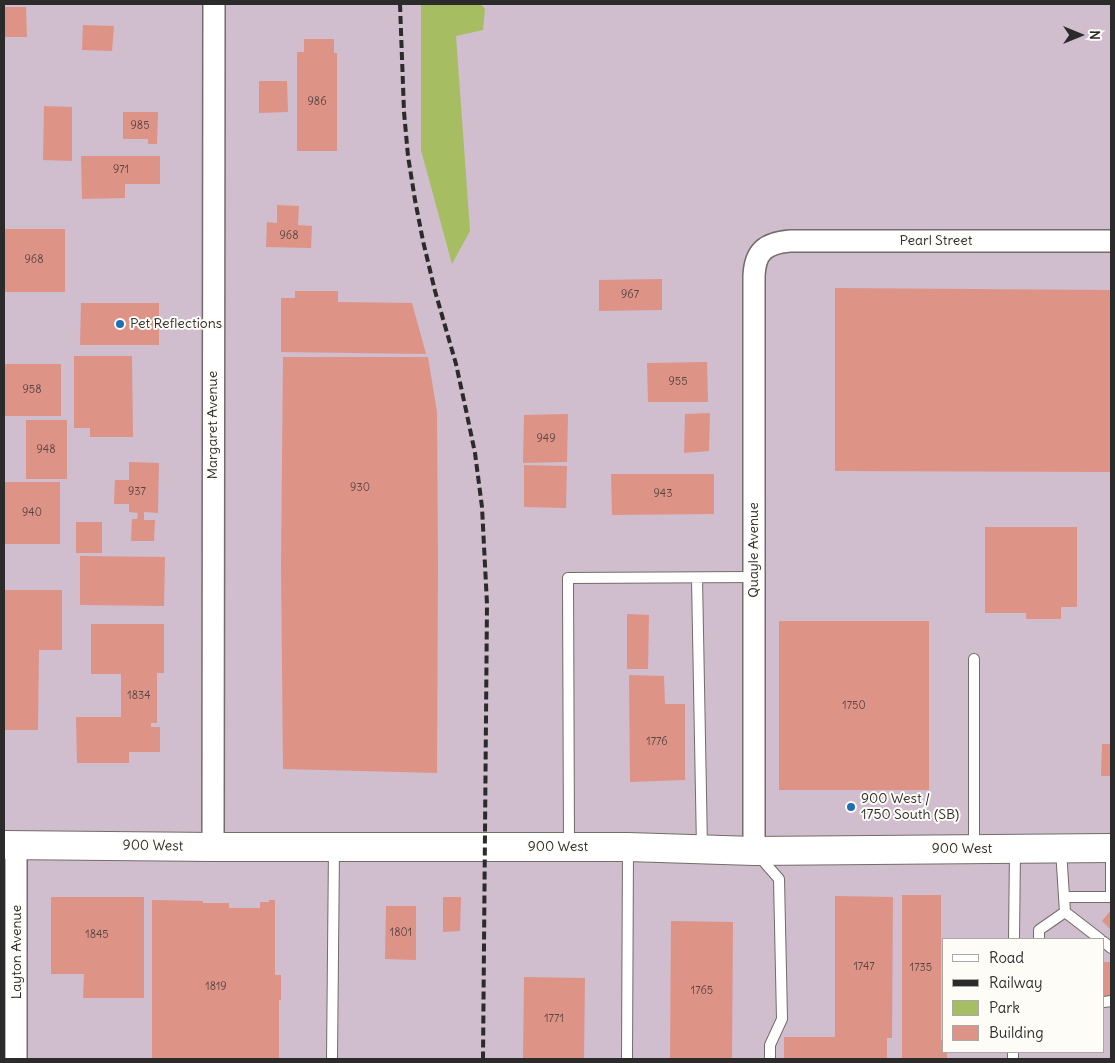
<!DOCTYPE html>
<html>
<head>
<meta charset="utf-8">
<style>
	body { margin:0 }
	#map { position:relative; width:1115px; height:1063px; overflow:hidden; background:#f6e8d3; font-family:Delius,sans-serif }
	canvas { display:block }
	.frame { position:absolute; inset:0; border:5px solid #2b2b2b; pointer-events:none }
	.legend { position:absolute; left:942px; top:938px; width:162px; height:115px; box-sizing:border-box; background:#fdfcf7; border:1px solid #a9a8a5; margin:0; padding:6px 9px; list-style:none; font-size:15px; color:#2b2b2b }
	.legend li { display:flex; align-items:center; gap:10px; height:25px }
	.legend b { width:25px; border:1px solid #a9a8a5 }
	.north { position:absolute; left:1055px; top:10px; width:50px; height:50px; -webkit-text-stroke:4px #fdfcf7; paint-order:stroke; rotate:90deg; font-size:14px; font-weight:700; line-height:20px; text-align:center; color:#2b2b2b }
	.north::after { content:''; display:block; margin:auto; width:18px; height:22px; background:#2b2b2b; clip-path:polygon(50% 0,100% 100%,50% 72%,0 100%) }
</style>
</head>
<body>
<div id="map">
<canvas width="1115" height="1063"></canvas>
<div class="frame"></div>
<ul class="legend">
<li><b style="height:6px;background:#fff"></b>Road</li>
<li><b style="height:6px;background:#2b2b2b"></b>Railway</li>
<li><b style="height:14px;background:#a6bd62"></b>Park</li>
<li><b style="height:14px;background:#de9387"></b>Building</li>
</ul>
<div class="north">N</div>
</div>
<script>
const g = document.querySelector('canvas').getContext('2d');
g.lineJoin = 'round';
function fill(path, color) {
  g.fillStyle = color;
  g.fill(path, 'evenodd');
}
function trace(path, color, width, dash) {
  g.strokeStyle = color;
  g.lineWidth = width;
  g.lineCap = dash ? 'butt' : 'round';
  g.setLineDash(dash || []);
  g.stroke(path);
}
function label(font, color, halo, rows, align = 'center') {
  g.font = font + ' Delius,sans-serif';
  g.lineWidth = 4;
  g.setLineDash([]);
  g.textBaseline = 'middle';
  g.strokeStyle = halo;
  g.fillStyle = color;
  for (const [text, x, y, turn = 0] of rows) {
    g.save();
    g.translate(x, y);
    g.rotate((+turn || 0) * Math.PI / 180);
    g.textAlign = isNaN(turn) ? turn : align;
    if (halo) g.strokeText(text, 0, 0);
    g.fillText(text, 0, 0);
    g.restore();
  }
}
const industrial = new Path2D(`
	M4 4H1111V1059H4ZM944 939H1104V1052H944Z`);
const green = new Path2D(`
	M421 4H481L485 9 483 30 456 36 470 231 452 264 421 150Z`);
const building = new Path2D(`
	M4 7H26L27 37H4Z
	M83 25 114 26 112 51 82 50Z
	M304 39H334V53H337V151H297V52H304Z
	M259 81H287L288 112 259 113Z
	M44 106 72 107V161L43 160Z
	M123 112H158L157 144H148V139H123Z
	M81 156H160V184H125V198L82 199Z
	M277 205 299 206 298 225 312 226 311 248 266 247 267 222 277 223Z
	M4 229H65V292H4Z
	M662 279V310L599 311V280Z
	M835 288 1111 290V472L835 471Z
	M295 291H338V302L412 303 426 354 281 352V298H295Z
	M81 303H159V345H80Z
	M74 356H132L133 437H90V428H74Z
	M283 357H428L437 412 438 565 437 773 283 769 281 565Z
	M707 362 708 402H648L647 363Z
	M4 364H61V416H4Z
	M710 413 709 451 684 453 685 414Z
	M568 414 567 462 523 463 524 415Z
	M26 420H67V479H26Z
	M129 462 159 463 158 513 144 512V520H155L154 541H131L132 519H137L138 513 129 512V504H114L115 480H129Z
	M524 465 567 466 566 508 524 507Z
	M611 474H714V514L612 515Z
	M4 482H60V544H4Z
	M76 522H102V553H76Z
	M985 527H1077V607H1061V619H1026V613H985Z
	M80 556 165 557 164 606 80 605Z
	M4 590H62V650H39L38 730H4Z
	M627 614 649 615 648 669H627Z
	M779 621H929V790H779Z
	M91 624H164V673H157V723H151V727H160V752H129V763H77L76 717H121V674H91Z
	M629 675 664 676 665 704H685V780L630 782Z
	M1102 744H1111V776H1101Z
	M902 895H941V1040H944V1052H947V1059H902Z
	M835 896 893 897 892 1038H887V1059H784V1037H835Z
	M51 897H144V998H83L84 974H51Z
	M443 897H461L460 931 443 932Z
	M152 900 203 901V903H229V908H260V902H269V900H275V975H281V1000H279V1059H152Z
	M386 906H416V960L385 959Z
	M1111 910V930L1102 921Z
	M671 921 733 922 732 1059H670Z
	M1104 962H1110V1003H1104Z
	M524 977 585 978 584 1059H523Z`);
const lane = new Path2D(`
	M697 578 702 848
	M974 659V848
	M569 846 568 578 754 577
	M1111 848V892
	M1061 850 1065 912 1100 939
	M758 855 779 879 782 1019 770 1045V1059
	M1064 897H1111
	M1014 939 1015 850
	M1039 939V930L1065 912
	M1104 942 1111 948
	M1104 1002 1111 1001
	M332 1059 334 848
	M627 1059 628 848
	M1013 1059V1052`);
const street = new Path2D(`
	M213 847 214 4
	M754 851V276C755 251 766 243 790 241H1111
	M16 1059V845`);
const secondary = new Path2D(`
	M4 845 213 847H628L754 851 1111 848`);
const rail = new Path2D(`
	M400 4 404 112 408 156 415 200 423 241 435 291 456 364 466 410 475 453 482 507 487 604 483 1059`);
const markers = [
	[120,324,5,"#1f6fb2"],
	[851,807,5,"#1f6fb2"]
];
const numberNames = [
	["986",317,102],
	["985",140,126],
	["971",121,170],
	["968",289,236],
	["968",34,260],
	["967",630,295],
	["955",678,382],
	["958",32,390],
	["949",546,439],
	["948",46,450],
	["930",360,488],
	["937",137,492],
	["943",663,494],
	["940",32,513],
	["1834",139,696],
	["1750",854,706],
	["1776",657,742],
	["1801",401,933],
	["1845",97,935],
	["1747",864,967],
	["1735",921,968],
	["1819",216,987],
	["1765",702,991],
	["1771",554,1019]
];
const streetNames = [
	["Pearl Street",936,241],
	["Margaret Avenue",213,425,-90],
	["Quayle Avenue",754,550,-90],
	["900 West",153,846,1],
	["900 West",558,847],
	["900 West",962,849],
	["Layton Avenue",17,952,-90]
];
const poiNames = [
	["Pet Reflections",130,324],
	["900 West /",861,799],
	["1750 South (SB)",861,815]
];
fill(industrial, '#d0bdce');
fill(green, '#a6bd62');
fill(building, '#de9387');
trace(lane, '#726d66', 12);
trace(street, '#726d66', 24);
trace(secondary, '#726d66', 30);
trace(lane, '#fff', 10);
trace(street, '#fff', 21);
trace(secondary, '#fff', 28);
trace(rail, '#2b2b2b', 4, [8, 4]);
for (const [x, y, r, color] of markers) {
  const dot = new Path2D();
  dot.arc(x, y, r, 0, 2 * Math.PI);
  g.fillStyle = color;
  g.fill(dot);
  trace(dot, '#fdfcf7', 2);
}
label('11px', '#584542', null, numberNames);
label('14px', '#2b2b2b', '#fdfcf7', streetNames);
label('14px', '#2b2b2b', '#fdfcf7', poiNames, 'left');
</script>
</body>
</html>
